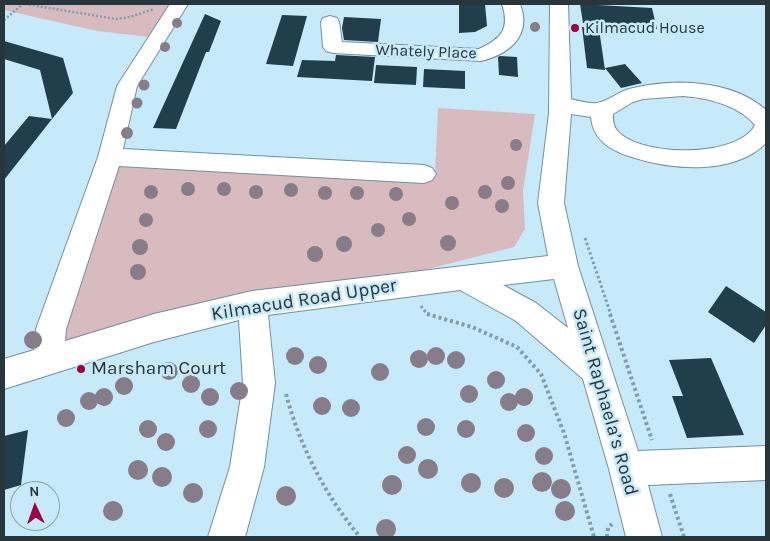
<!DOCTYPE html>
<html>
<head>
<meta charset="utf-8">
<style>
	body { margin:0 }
	#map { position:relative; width:770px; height:541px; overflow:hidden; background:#c7eafa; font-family:Karla,sans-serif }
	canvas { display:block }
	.frame { position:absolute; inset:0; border:5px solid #28363c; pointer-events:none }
	.north { position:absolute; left:10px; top:481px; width:50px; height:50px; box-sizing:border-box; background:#c7eafa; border:1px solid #87a2ae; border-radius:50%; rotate:357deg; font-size:14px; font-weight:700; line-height:20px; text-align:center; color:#28363c }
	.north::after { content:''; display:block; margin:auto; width:18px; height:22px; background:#a0023f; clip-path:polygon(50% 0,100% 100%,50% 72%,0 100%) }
</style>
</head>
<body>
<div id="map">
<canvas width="770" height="541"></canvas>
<div class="frame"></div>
<div class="north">N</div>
</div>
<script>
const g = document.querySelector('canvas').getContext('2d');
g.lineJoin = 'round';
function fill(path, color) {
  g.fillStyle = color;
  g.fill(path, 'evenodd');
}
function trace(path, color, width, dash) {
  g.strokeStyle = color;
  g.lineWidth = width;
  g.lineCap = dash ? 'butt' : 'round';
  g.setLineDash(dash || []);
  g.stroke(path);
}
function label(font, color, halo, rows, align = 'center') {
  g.font = font + ' Karla,sans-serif';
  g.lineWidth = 5;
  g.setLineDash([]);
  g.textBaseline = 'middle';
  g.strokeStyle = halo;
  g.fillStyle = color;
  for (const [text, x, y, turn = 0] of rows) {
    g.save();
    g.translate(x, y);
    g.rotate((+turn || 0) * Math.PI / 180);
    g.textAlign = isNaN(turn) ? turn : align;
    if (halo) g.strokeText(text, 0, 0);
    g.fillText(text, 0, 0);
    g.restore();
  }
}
const green = new Path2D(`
	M4 4H179L158 38 97 31 4 10Z
	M438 108 535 114 523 191 525 229 514 247 339 292 48 360 110 157 435 174Z`);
const building = new Path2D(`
	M459 4H485L487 26 475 32 459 33Z
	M580 4 652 8 657 29 583 23Z
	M205 14 221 21 209 52H206L176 129 153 128Z
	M282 15 307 16 293 66 266 64Z
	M344 17 381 19 378 42 344 40 342 28Z
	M582 27 599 29 605 70 587 68Z
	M4 41 63 58 73 93 52 119 40 70 4 59Z
	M336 55 375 57 372 81 297 77 302 60 335 61Z
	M500 56 517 57 518 77 499 75 498 57Z
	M625 64 642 83 621 88 605 68Z
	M376 65 417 67 416 85 374 83Z
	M424 69 465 71V89L423 87Z
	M29 116 52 119 4 180V146Z
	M726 286 766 312V325L754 343 708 312Z
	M711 358 744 435 687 438 672 396H683L669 360Z
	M28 430 21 485 4 490V436Z`);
const pathFar2 = new Path2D(`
	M25 4 116 19 130 17 154 9
	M4 20 23 4`);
const pathFar1 = new Path2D(`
	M585 238 611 315
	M421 306 427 314 432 315`);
const path = new Path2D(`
	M427 314 472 327 517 347 541 374 564 433 594 537
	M610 314 652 440
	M286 394C300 447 325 495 360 537
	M670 494 684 537
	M607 537 608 528 612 524`);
const minor = new Path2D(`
	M170 4H188L137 86 123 149 424 165 432 168 436 174 432 180 424 183 119 166 66 329 65 341 154 314 252 291 548 256 538 203 549 113 550 4H568L571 99C579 101 589 104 597 103 608 101 618 92 629 89 671 78 732 79 766 110V143C734 175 674 170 635 158 614 152 593 142 591 117L571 114 564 203 578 266 638 451 766 446V480L648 485 662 537H626L609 469 583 379 516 321 460 290 268 315 275 383 264 467 245 537H208L230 467 243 383 239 320 154 342 4 389V359L34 350 36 329 98 157 117 86ZM683 96C708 98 738 105 755 125 738 159 635 157 616 129 613 125 613 119 613 114L633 102 643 99ZM554 279 568 328 536 303 503 285Z
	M502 4H520C532 35 510 54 481 61L333 53 326 51 323 47 321 22 323 18 330 16 337 18 339 22 342 42 479 49C502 38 510 29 502 4Z`);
const trees = [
	[177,23,5],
	[535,27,5],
	[165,47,5],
	[144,85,5.5],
	[137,103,5.5],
	[127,133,6],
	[516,145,6],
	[508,183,7],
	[188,189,7],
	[224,189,7],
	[291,190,7],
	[151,192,7],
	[256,192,7],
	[485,192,7],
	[325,193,7],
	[357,193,7],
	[396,194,7],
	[452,203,7],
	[502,206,7],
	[409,219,7],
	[146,220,7],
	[378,230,7],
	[448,243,8],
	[344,244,8],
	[140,247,8],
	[315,254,8],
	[138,272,8],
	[33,340,9],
	[295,356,9],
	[436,356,9],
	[419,359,9],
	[456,360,9],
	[318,365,9],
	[169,371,9],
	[380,372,9],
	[496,380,9],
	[191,384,9],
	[124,386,9],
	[239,391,9],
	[469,394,9],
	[104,397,9],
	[210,397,9],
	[524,397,9],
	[89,401,9],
	[509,402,9],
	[322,406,9],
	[351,408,9],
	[66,418,9],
	[426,427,9],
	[148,429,9],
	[208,429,9],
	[466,429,9],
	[526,433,9],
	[166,442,9],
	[407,455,9],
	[544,456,9],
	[428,469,10],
	[138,470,10],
	[162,477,10],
	[542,482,10],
	[471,483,10],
	[392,485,10],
	[504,488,10],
	[561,489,10],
	[193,493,10],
	[286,496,10],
	[113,511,10],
	[565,511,10],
	[386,529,10]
];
const markers = [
	[575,28,5,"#a0023f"],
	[81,369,5,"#a0023f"]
];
const farPoinames = [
	["Kilmacud House",585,28]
];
const farStreetnames = [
	["Whately Place",426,52,2]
];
const streetNames = [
	["Kilmacud Road Upper",304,300,-9],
	["Saint Raphaela’s Road",605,402,74]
];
const poiNames = [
	["Marsham Court",91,369]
];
fill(green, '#d8bbbe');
fill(building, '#203e4c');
trace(minor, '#70909f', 2);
trace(pathFar2, '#839da9', 2.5, [2, 2]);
trace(pathFar1, '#839da9', 3, [2.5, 2.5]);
trace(path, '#839da9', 4, [3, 3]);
fill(minor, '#fff');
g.fillStyle = '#877d89';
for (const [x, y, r] of trees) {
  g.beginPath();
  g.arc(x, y, r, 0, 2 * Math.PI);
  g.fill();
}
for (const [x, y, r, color] of markers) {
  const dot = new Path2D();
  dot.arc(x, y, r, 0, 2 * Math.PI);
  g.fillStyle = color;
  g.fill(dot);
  trace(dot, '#c7eafa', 2);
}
label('16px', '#28363c', '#c7eafa', farPoinames, 'left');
label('16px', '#28363c', '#c7eafa', farStreetnames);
label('19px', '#28363c', '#c7eafa', streetNames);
label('19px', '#28363c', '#c7eafa', poiNames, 'left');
</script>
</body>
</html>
